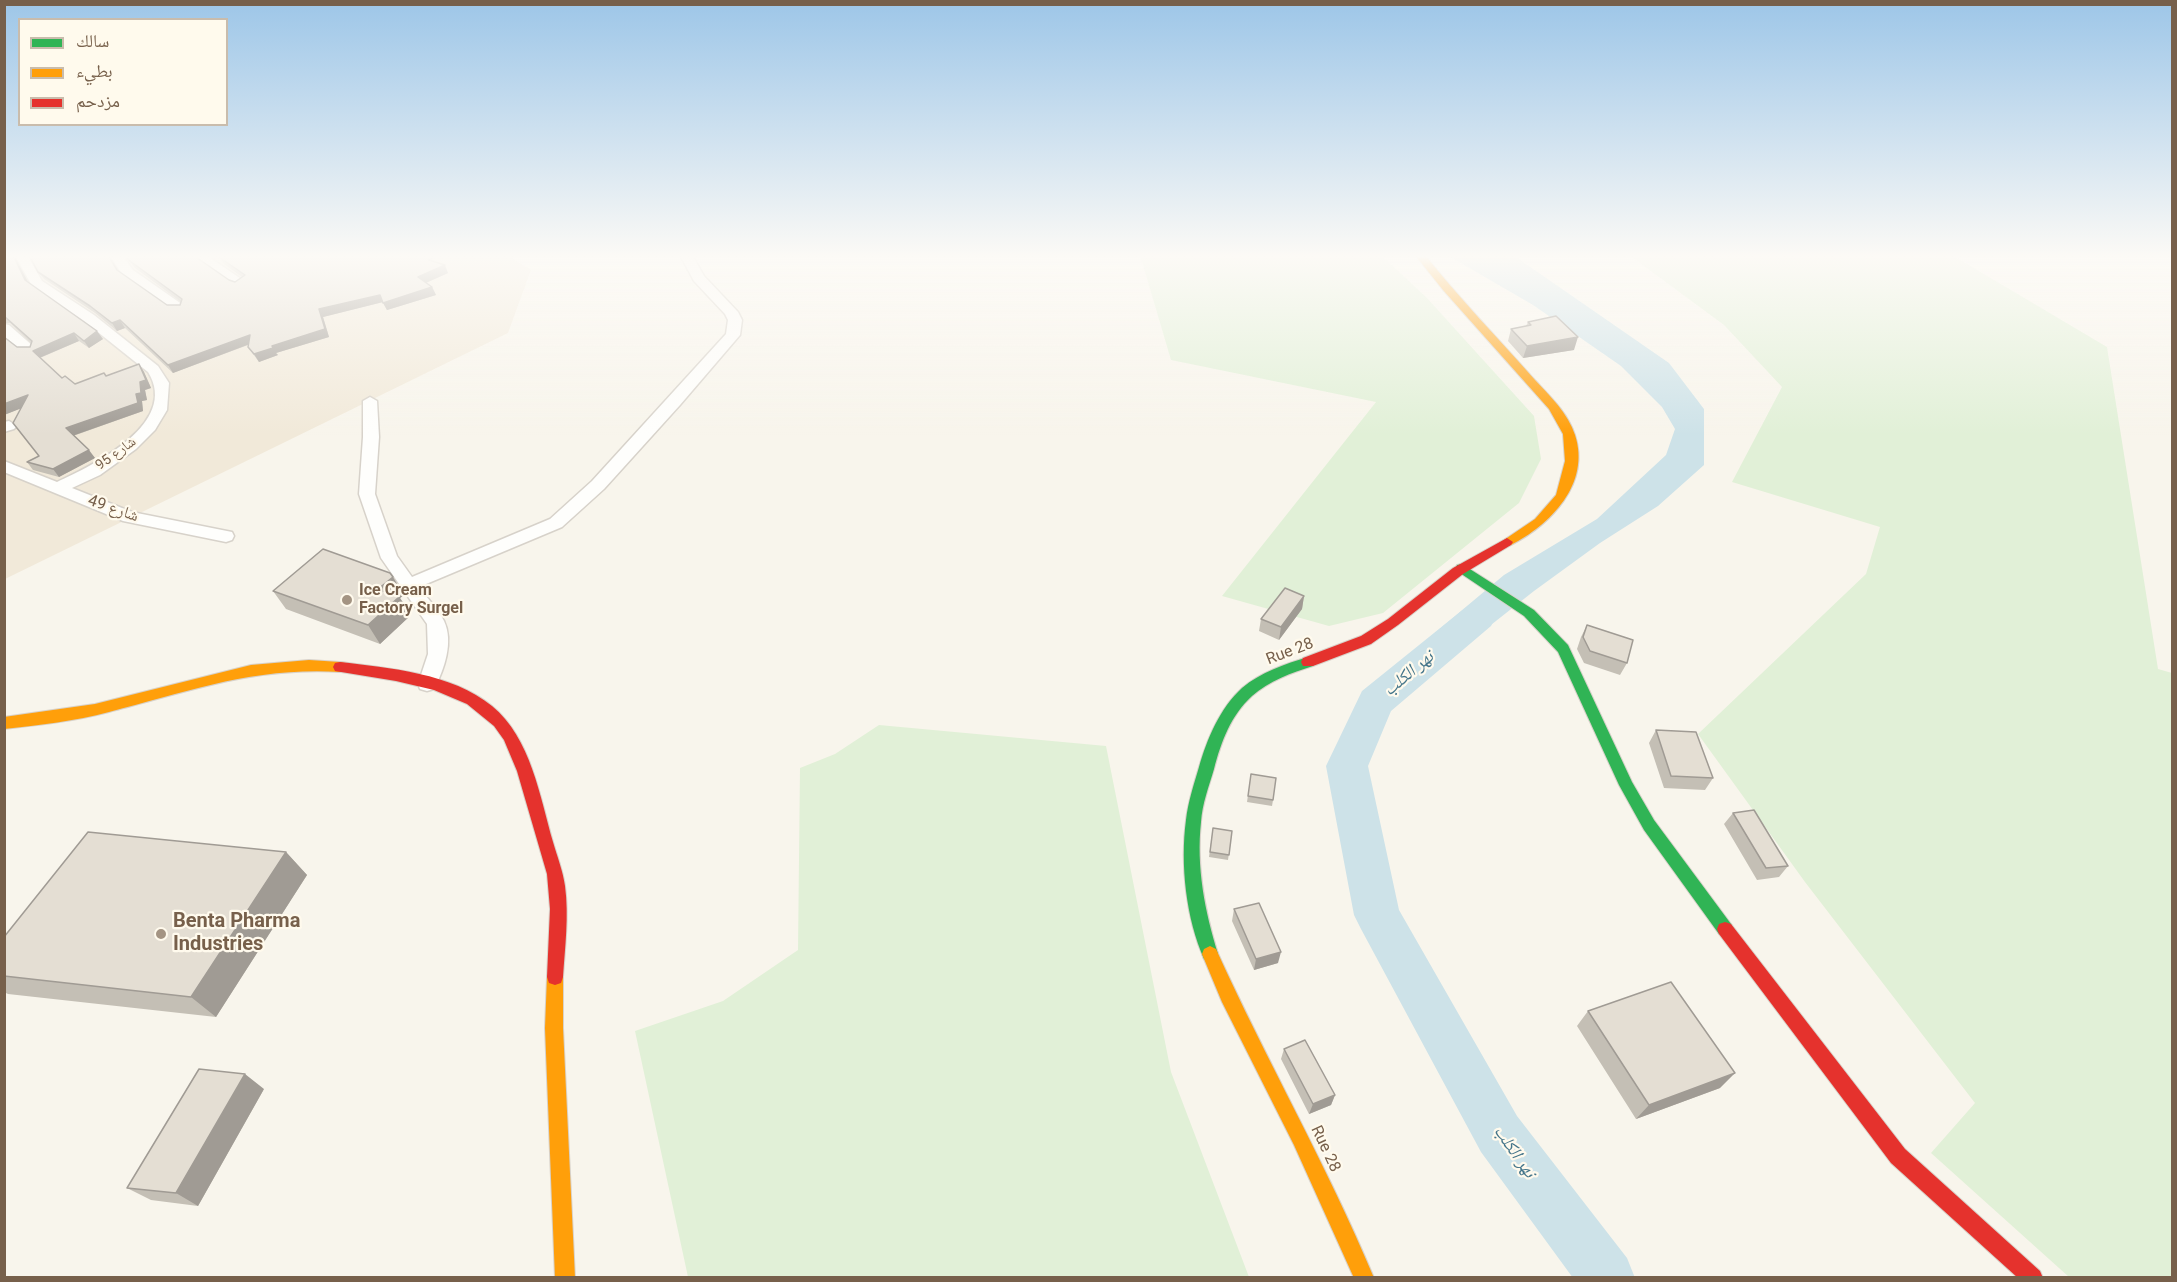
<!DOCTYPE html>
<html>
<head>
<meta charset="utf-8">
<style>
	body { margin:0 }
	#map { position:relative; width:2177px; height:1282px; overflow:hidden; background:#f8f5ec; font-family:Roboto,"Noto Naskh Arabic",sans-serif }
	canvas { display:block }
	.frame { position:absolute; inset:0; border:6px solid #77604b; pointer-events:none }
	.legend { position:absolute; left:18px; top:18px; width:210px; height:108px; box-sizing:border-box; background:#fffaed; border:2px solid #c9bcac; margin:0; padding:8px 10px; list-style:none; font-size:18px; color:#77604b }
	.legend li { display:flex; align-items:center; gap:12px; height:30px }
	.legend b { width:30px; border:2px solid #c9bcac }
</style>
</head>
<body>
<div id="map">
<canvas width="2177" height="1282"></canvas>
<div class="frame"></div>
<ul class="legend">
<li><b style="height:8px;background:#30b455"></b>سالك</li>
<li><b style="height:8px;background:#ff9f0a"></b>بطيء</li>
<li><b style="height:8px;background:#e5322d"></b>مزدحم</li>
</ul>
</div>
<script>
const g = document.querySelector('canvas').getContext('2d');
g.lineJoin = 'round';
function fill(path, color) {
  g.fillStyle = color;
  g.fill(path, 'evenodd');
}
function trace(path, color, width, dash) {
  g.strokeStyle = color;
  g.lineWidth = width;
  g.lineCap = dash ? 'butt' : 'round';
  g.setLineDash(dash || []);
  g.stroke(path);
}
function label(font, color, halo, rows, align = 'center') {
  g.font = font + ' Roboto,"Noto Naskh Arabic",sans-serif';
  g.lineWidth = 4.5;
  g.setLineDash([]);
  g.textBaseline = 'middle';
  g.strokeStyle = halo;
  g.fillStyle = color;
  for (const [text, x, y, turn = 0] of rows) {
    g.save();
    g.translate(x, y);
    g.rotate((+turn || 0) * Math.PI / 180);
    g.textAlign = isNaN(turn) ? turn : align;
    if (halo) g.strokeText(text, 0, 0);
    g.fillText(text, 0, 0);
    g.restore();
  }
}
const residential = new Path2D(`
	M5 255H507L531 270 508 333 5 579Z`);
const green = new Path2D(`
	M1140 255H1381L1427 298 1534 416 1541 459 1519 503 1383 613 1329 626 1222 596 1376 402 1171 360Z
	M1629 255H1952L2107 347 2158 669 2172 673V1277H2069L1931 1153 1975 1103 1805 882 1698 734 1866 574 1880 527 1732 482 1782 387 1724 325Z
	M879 725 1106 746 1171 1072 1249 1277H688L635 1031 723 1001 798 950 800 768 835 754Z`);
const water = new Path2D(`
	M1447 255H1513L1669 363 1704 409V465L1658 506 1600 543 1534 591 1449 658 1424 642 1504 575 1597 519 1666 455 1675 429 1662 407 1621 366 1533 305Z`);
const river = new Path2D(`
	M1478 604 1491 608 1496 617 1491 626 1391 711 1368 766 1399 910 1517 1116 1627 1258 1635 1278H1573L1481 1152 1361 929 1354 915 1326 766 1362 691 1465 608Z`);
const street = new Path2D(`
	M15 255H27L42 281 94 315 158 366 169 383 167 410 155 430 136 449 100 475 72 488 132 512 232 532 234 536 232 540 226 542 123 521 4 472V461L57 482C94 465 180 423 148 372L84 321 32 286Z
	M110 255H122L133 270 183 305 185 308 183 311H173L123 276Z
	M191 255H206L247 283 240 287 235 286Z
	M680 255H692L704 276 738 312 742 320 740 335 680 405 604 489 562 527 419 587C427 598 438 609 444 621 454 642 444 670 434 689L427 691 420 689 418 684 428 654 427 624 381 558 359 494 363 437V401L370 397 377 401 379 437 375 494 397 556 412 577 550 519 592 481 726 334 728 320 725 314 694 281Z
	M4 324 9 325 34 347 36 350 34 353H24L4 336Z
	M9 421 17 426 14 429 4 432V422Z`);
const fast = new Path2D(`
	M1462 564 1534 610 1568 645 1632 782 1654 820 1731 924 1733 929 1731 934 1725 936 1719 934 1644 830 1619 785 1558 652 1524 616 1457 571 1456 568 1457 565Z
	M1308 657 1313 658 1315 662 1313 666C1291 673 1269 681 1252 696 1231 715 1221 742 1214 769 1209 786 1202 804 1201 822 1196 867 1205 912 1218 954L1216 959 1210 962 1204 959C1186 919 1180 864 1186 820 1188 802 1194 784 1199 767 1207 739 1220 708 1242 688 1261 672 1285 664 1308 657Z`);
const slow = new Path2D(`
	M1415 255H1425C1459 298 1498 338 1535 380 1550 396 1568 413 1575 435 1591 484 1550 525 1511 545L1507 546 1501 542 1535 519 1556 495 1565 461 1563 434 1549 409 1443 290Z
	M309 660 340 662 345 663 347 667 345 671 340 672C253 667 191 691 109 712 75 721 40 725 4 729V717L95 704 251 665Z
	M1210 946 1216 949C1266 1060 1327 1165 1374 1278H1354L1294 1145 1222 1002 1202 954 1204 949Z
	M555 969 561 971 563 977V1028L575 1278H555L545 1028 547 977 549 971Z`);
const jam = new Path2D(`
	M1507 538 1513 542 1511 545 1463 574 1398 625 1371 644 1313 666H1303L1301 662 1303 658 1361 636 1388 619 1453 568Z
	M340 662C389 668 452 673 492 706 531 738 540 797 553 842 557 856 563 871 565 886 569 916 565 947 563 977L561 983 555 985 549 983 547 977 550 909 547 874 517 771 504 740 494 726 467 704 434 690 396 681 335 671 333 667 335 663Z
	M1725 922 1731 924 1905 1149 2040 1271 2043 1278H2018L1891 1163 1719 934 1717 929 1719 924Z`);
const wall = new Path2D(`
	M4 255H14L28 282 103 339 89 348 79 341 40 358 62 378 75 384 106 376 139 364 144 372 151 388 145 390 147 400 142 401 143 411 73 436 95 458 59 477 33 470 27 462 39 456 21 408 4 415 17 347H30L31 343 10 323H4Z
	M125 255 235 282 242 277 224 264 219 257 432 258 433 261 448 273 426 283 432 287 436 295 387 310 383 302 323 317 329 337 276 353 278 355 259 362 248 347V345L173 373 125 328 117 331 95 313 44 279 38 272H118L167 305H180L181 302 135 268Z
	M1528 322 1574 350 1523 358 1508 341 1511 329 1526 326Z
	M273 591 404 595 400 598 411 615 380 644 286 609Z
	M1304 596 1302 609 1279 640 1259 631 1261 619Z
	M1587 625 1627 663 1620 675 1584 663 1577 649 1581 637Z
	M1656 730 1713 778 1705 790 1664 788 1649 743Z
	M1251 774 1273 800 1272 806 1247 802Z
	M1733 813 1788 866 1779 877 1757 880 1724 824Z
	M1213 828 1232 831 1228 860 1209 857Z
	M286 852 307 875 216 1017 8 994 4 992V937Z
	M1234 909 1278 963 1254 970 1232 921Z
	M1588 1011 1720 1088 1636 1119 1577 1026Z
	M1284 1049 1335 1095 1331 1105 1309 1114 1281 1059Z
	M264 1089 198 1206 151 1200 127 1188Z`);
const shadedWall = new Path2D(`
	M13 255H14L31 288 25 280Z
	M445 265 448 273 421 285 418 277Z
	M432 287 436 295 387 310 383 303Z
	M380 295 383 302 323 317 329 337 276 353 278 355 259 362 254 354 272 346 319 309Z
	M120 320 125 328 117 331 112 323Z
	M97 331 103 339 89 348 84 341Z
	M74 333 79 341 39 358 33 351Z
	M250 335 255 342 173 373 168 365Z
	M1578 337 1574 350 1523 358 1527 346Z
	M139 364 144 372 151 388 145 390 147 400 142 401 143 411 72 436 66 428 136 394Z
	M28 395 35 403 4 415V404Z
	M89 450 95 458 59 477 53 469Z
	M393 577 404 595 400 598 411 615 380 644 368 625 378 589Z
	M1304 596 1302 609 1279 640 1281 627Z
	M286 852 307 875 216 1017 191 997Z
	M1281 952 1278 963 1254 970 1256 959Z
	M1735 1073 1720 1088 1636 1119 1649 1105Z
	M245 1074 264 1089 198 1206 176 1193Z
	M1335 1095 1331 1105 1309 1114 1313 1104Z`);
const building = new Path2D(`
	M4 255H13L25 280 97 331 84 341 74 333 33 351 62 378 65 376 75 384 104 373 106 376 139 364 146 380 140 382 141 393 136 394 138 403 66 428 89 450 53 469 27 462 39 456 13 423 28 395 4 404V337L17 347H30L32 341 4 316Z
	M29 255H108L117 270 167 305H180L182 299 130 261 125 255H193L229 280 235 282 245 275 219 257 224 255H427L432 258 429 260 445 265 418 277 432 287 383 303 380 295 319 309 325 329 272 346 273 348 254 354 248 347 250 335 168 365 120 320 112 323 90 306 38 272Z
	M1556 316 1578 337 1527 346 1511 329 1531 325 1528 322Z
	M323 549 390 573 393 577 378 589 399 597 368 625 273 591Z
	M1285 588 1304 596 1281 627 1261 619Z
	M1587 625 1633 640 1627 663 1590 651 1583 637Z
	M1656 730 1696 732 1713 778 1671 776Z
	M1251 774 1276 778 1273 800 1248 796Z
	M1754 810 1788 866 1766 868 1733 813Z
	M1213 828 1232 831 1229 855 1210 852Z
	M88 832 286 852 191 997 4 976V937Z
	M1259 903 1281 952 1256 959 1234 909Z
	M1671 982 1735 1073 1649 1105 1588 1011Z
	M1305 1040 1335 1095 1313 1104 1284 1049Z
	M199 1069 245 1074 176 1193 127 1188Z`);
const markers = [
	[347,600,6,"#a49483"],
	[161,934,6,"#a49483"]
];
const farStreetnames = [
	["شارع 95",116,454,-36]
];
const streetNames = [
	["شارع 49",113,509,19],
	["Rue 28",1290,652,-21],
	["Rue 28",1325,1149,65]
];
const poiNames = [
	["Ice Cream",359,591],
	["Factory Surgel",359,609]
];
const waterNames = [
	["نهر الكلب",1409,674,-40],
	["نهر الكلب",1514,1152,55]
];
const nearPoinames = [
	["Benta Pharma",173,922],
	["Industries",173,945]
];
fill(residential, '#f1e9d9');
fill(green, '#e1f0d7');
fill(water, '#cde2e8');
fill(river, '#cde2e8');
trace(street, '#d7d2ca', 3);
trace(fast, '#d8d2ca', 2);
trace(slow, '#d8d2ca', 2);
trace(jam, '#d8d2ca', 2);
fill(street, '#fefefc');
fill(fast, '#30b455');
fill(slow, '#ff9f0a');
fill(jam, '#e5322d');
fill(wall, '#c4bfb5');
fill(shadedWall, '#a09b94');
fill(building, '#e4ded3');
trace(building, '#a09b94', 1.5);
const sky = g.createLinearGradient(0, 0, 0, 435);
sky.addColorStop(0, '#9dc6e8');
sky.addColorStop(0.59, '#fcfaf6');
sky.addColorStop(1, '#fcfaf600');
g.fillStyle = sky;
g.fillRect(0, 0, 2177, 435);
for (const [x, y, r, color] of markers) {
  const dot = new Path2D();
  dot.arc(x, y, r, 0, 2 * Math.PI);
  g.fillStyle = color;
  g.fill(dot);
  trace(dot, '#fffaed', 2);
}
label('14px', '#77604b', '#fffaed', farStreetnames);
label('16px', '#77604b', '#fffaed', streetNames);
label('bold 16px', '#77604b', '#fffaed', poiNames, 'left');
label('italic 18px', '#44758a', '#fffaed', waterNames);
label('bold 20px', '#77604b', '#fffaed', nearPoinames, 'left');
</script>
</body>
</html>
